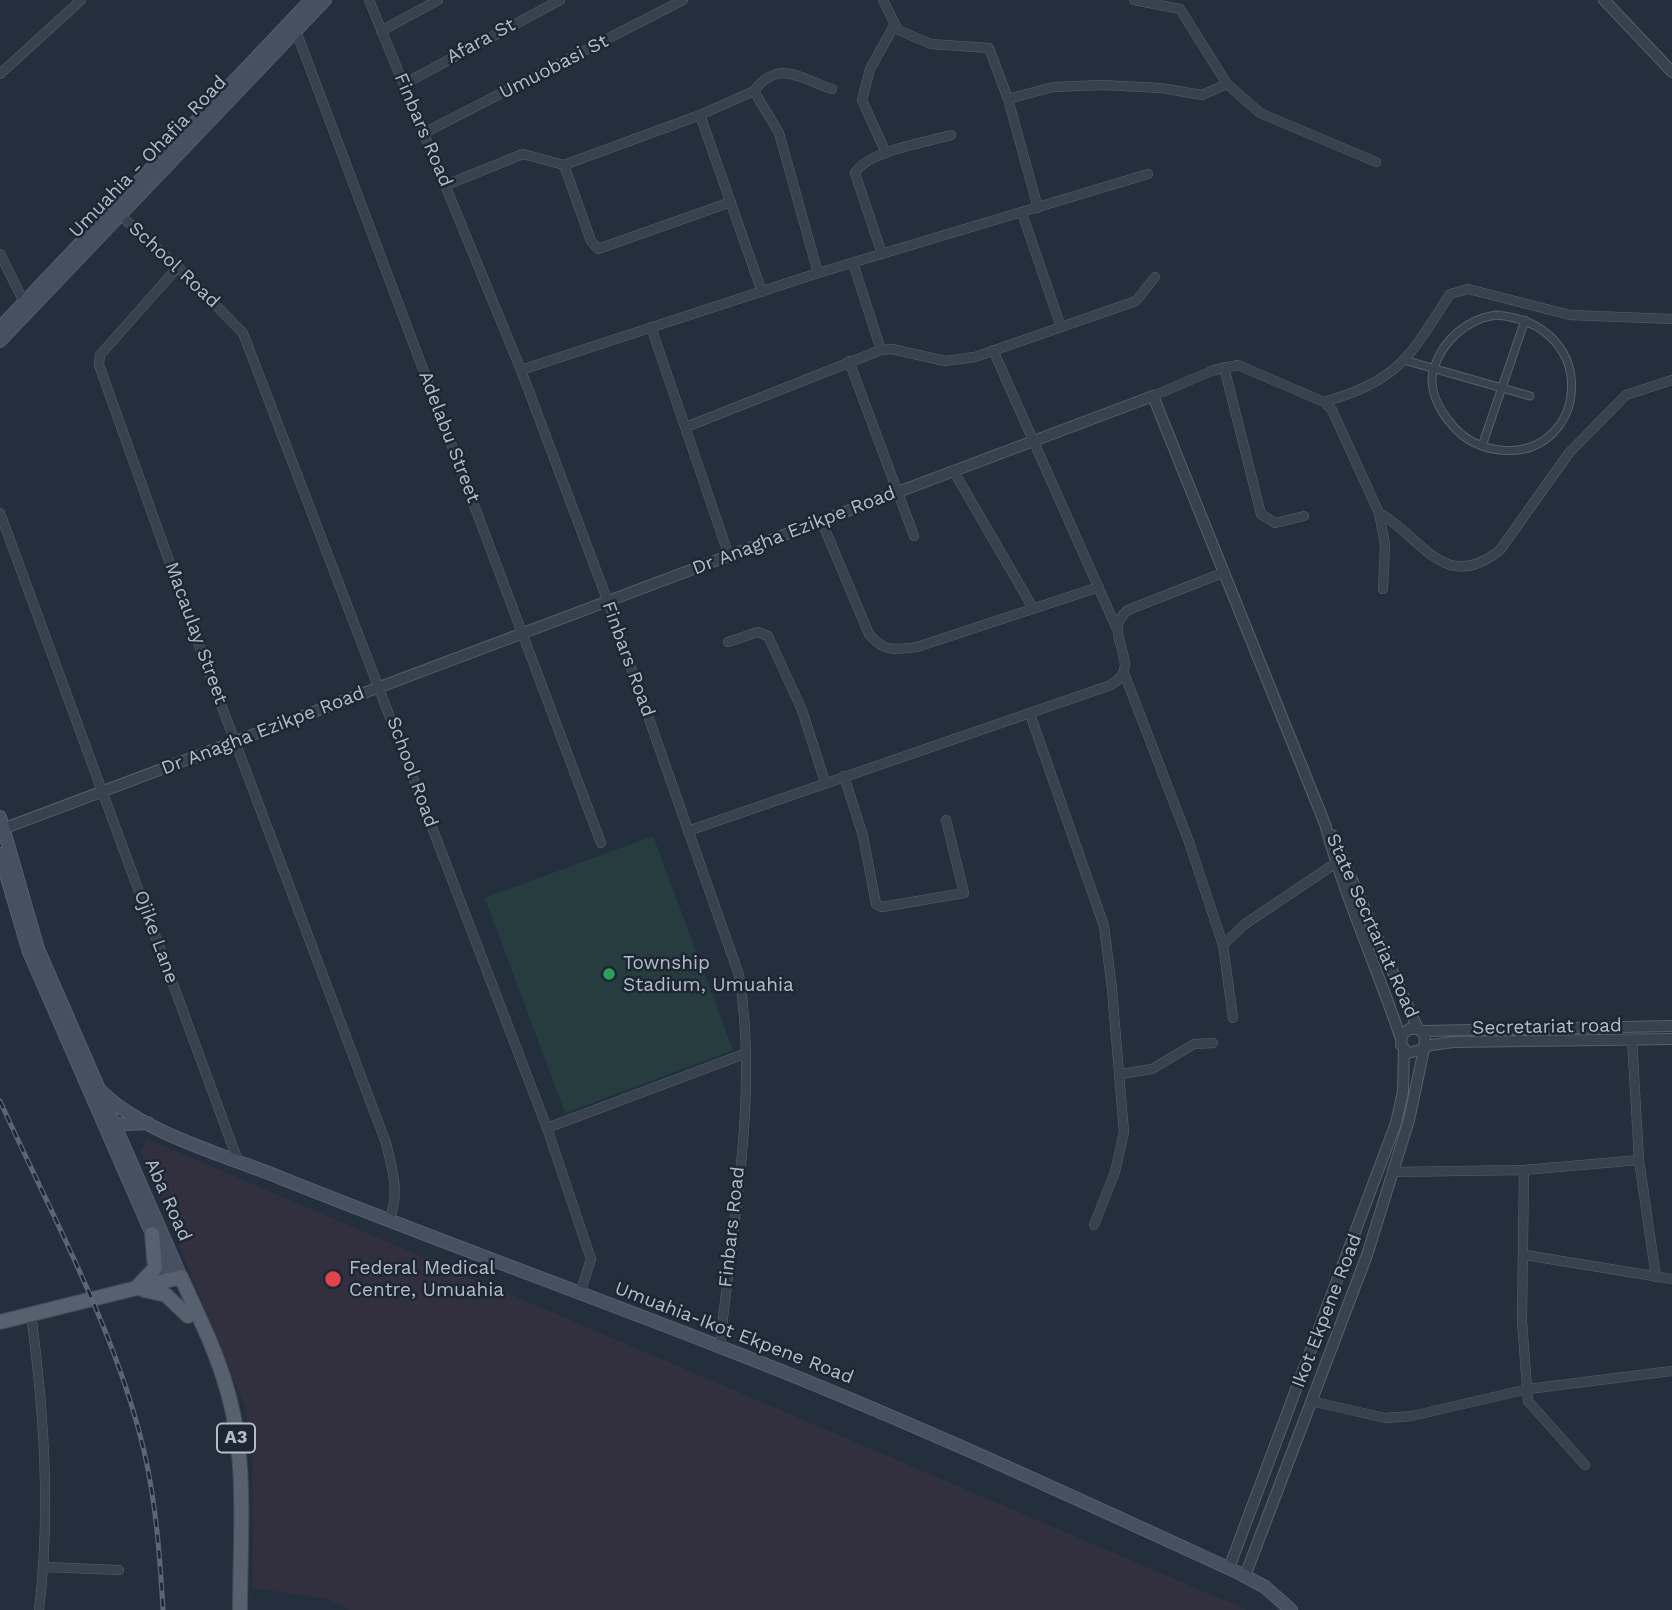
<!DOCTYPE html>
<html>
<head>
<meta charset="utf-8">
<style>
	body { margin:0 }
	canvas { display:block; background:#242f3e }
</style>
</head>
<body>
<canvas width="1672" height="1610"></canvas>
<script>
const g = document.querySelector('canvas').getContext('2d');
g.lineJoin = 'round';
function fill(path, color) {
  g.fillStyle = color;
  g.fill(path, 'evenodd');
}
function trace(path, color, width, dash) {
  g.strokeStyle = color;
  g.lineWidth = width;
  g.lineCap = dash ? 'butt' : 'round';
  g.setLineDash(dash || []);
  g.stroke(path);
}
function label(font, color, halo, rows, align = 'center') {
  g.font = font + ' "Work Sans",sans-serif';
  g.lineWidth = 5;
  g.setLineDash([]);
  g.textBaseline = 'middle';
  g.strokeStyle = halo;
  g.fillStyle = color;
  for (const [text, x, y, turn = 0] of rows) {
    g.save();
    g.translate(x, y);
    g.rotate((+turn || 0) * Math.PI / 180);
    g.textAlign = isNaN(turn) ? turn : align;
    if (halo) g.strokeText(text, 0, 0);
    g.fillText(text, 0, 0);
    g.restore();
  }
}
const medical = new Path2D(`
	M147 1139 1247 1610H349L328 1599 253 1588 252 1447 245 1407 141 1151Z`);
const green = new Path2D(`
	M653 836 733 1050 565 1113 485 898Z`);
const pedestrian = new Path2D(`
	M1496 315C1605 324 1587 460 1500 450 1482 448 1465 440 1453 426 1440 411 1427 389 1434 368 1443 340 1467 319 1496 315Z
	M1404 360 1530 396
	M1482 446 1525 320`);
const minor = new Path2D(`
	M369 0 521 370 608 602 739 975C759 1093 732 1227 720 1346
	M883 0 898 30 931 44 989 48 1008 99 1038 208
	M1134 0 1180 9 1227 84 1260 113 1376 162
	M296 31 601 843
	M381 31 438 0
	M0 74 81 0
	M404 84 560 0
	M754 91C778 59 800 78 832 89
	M1008 99 1053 87 1102 85 1161 88 1202 95 1227 84
	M700 115 762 292
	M424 133 683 0
	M886 153 862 100 870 69 894 26
	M564 165 591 241 598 249 731 202
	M446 185 523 154 564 165 700 115 754 91 779 133 818 273
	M1022 213 1061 327
	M120 215 178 267 243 333 547 1128 591 1259 580 1294
	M0 254 24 302
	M882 254 855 173C867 151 928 142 951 135
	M853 263 881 350
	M178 267 100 355 99 365 208 670 386 1143C393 1171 400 1193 389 1221
	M651 327 729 556
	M993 350 1116 627
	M849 361 914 536
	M1224 367 1261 514 1275 523 1304 516
	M521 370 818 273 1148 174
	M1153 396 1214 370 1238 365 1324 402 1332 410 1379 513 1385 544 1383 589
	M1324 402C1399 381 1410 356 1450 294L1468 289 1570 315 1672 319
	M686 427 881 350 892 349 945 361 975 357 1136 301 1155 277
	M953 470 1033 608
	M0 513 238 1161
	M1379 513C1422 536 1443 595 1500 550L1569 453 1626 395 1672 380
	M821 520 869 634C883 652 895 650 917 647L1099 587
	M728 642 758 632 768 636 802 710 825 782
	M1124 673 1189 842 1223 945
	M1030 714 1104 926 1112 989 1124 1132 1115 1172 1094 1225
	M844 776 863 836 876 904 882 907 964 893 946 820
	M688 831 1111 685C1147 664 1098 634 1128 610L1225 572
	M1233 1018 1223 945 1245 924 1336 863
	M1632 1039 1639 1160 1656 1277
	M1121 1074 1152 1069 1194 1044 1213 1043
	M547 1128 744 1054
	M1395 1172 1524 1170
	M1525 1255 1672 1279
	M31 1314C44 1412 51 1511 39 1610
	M1311 1401 1385 1418 1412 1416 1528 1389 1672 1371
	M1585 1465 1528 1401 1522 1321 1524 1170 1639 1160
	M44 1567 119 1570`);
const tertiary = new Path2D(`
	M1604 0 1672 72
	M0 830 1153 396 1325 824C1345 898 1377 967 1401 1039
	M1332 835 1418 1029 1425 1035 1424 1049 1408 1053 1401 1045 1402 1035 1409 1029H1418
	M1422 1031 1672 1026
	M1425 1046 1453 1042 1672 1039
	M1229 1568 1396 1123 1403 1092 1404 1050
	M1245 1576 1367 1255 1409 1120 1424 1049`);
const secondary = new Path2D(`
	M0 328 311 0
	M0 341 325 0
	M0 817 38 949 181 1277
	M0 854 29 952 172 1280
	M97 1087C138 1132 225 1155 281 1178 426 1236 572 1289 718 1346 895 1414 1067 1494 1239 1573L1265 1587 1291 1610
	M107 1125 148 1123`);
const primary = new Path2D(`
	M136 1288 155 1268 152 1234
	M144 1290 166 1295 188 1316
	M0 1322 181 1277C197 1313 215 1348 226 1386 248 1457 240 1537 240 1610`);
const rail = new Path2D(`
	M0 1101C51 1214 116 1331 144 1451 156 1503 160 1557 163 1610`);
const markers = [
	[609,974,7,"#2e9e5b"],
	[333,1279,9,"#e0444e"]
];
const shields = [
	[236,1438,38]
];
const shieldNames = [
	["A3",236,1438]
];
const streetNames = [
	["Afara St",481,41,-28],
	["Umuobasi St",554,67,-27],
	["Finbars Road",423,130,67],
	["Umuahia - Ohafia Road",148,157,-46],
	["School Road",174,265,43],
	["Adelabu Street",449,437,69],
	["Dr Anagha Ezikpe Road",794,531,-21],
	["Macaulay Street",196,633,70],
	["Finbars Road",628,659,70],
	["Dr Anagha Ezikpe Road",263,731,-21],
	["School Road",412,772,70],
	["State Secrtariat Road",1372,926,66],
	["Ojike Lane",156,937,70],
	["Secretariat road",1547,1027,-1],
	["Aba Road",168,1200,66],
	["Finbars Road",732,1227,-84],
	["Ikot Ekpene Road",1327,1311,-69],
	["Umuahia-Ikot Ekpene Road",734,1333,21]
];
const poiNames = [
	["Township",623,963],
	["Stadium, Umuahia",623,985],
	["Federal Medical",349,1268],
	["Centre, Umuahia",349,1290]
];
fill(medical, '#32303f');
fill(green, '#263c3f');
trace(pedestrian, '#565f6c', 9);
trace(minor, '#565f6c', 10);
trace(tertiary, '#565f6c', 12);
trace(secondary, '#565f6c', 14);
trace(primary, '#414a57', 16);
trace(pedestrian, '#38414e', 7);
trace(minor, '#38414e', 9);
trace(tertiary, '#38414e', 10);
trace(secondary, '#465061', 12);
trace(primary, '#56606e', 14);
trace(rail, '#5a6575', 5);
trace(rail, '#1d2633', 2.5, [8]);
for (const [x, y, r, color] of markers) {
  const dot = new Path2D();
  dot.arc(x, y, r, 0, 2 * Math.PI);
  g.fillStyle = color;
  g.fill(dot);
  trace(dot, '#1d2633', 2.5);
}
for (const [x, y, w] of shields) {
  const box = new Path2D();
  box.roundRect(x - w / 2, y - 14.5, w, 29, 5);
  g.fillStyle = '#1d2633';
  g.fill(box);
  trace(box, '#b4bcc9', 2);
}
label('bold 18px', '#b4bcc9', null, shieldNames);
label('19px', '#b4bcc9', '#1d2633', streetNames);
label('19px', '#b4bcc9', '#1d2633', poiNames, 'left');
</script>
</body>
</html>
